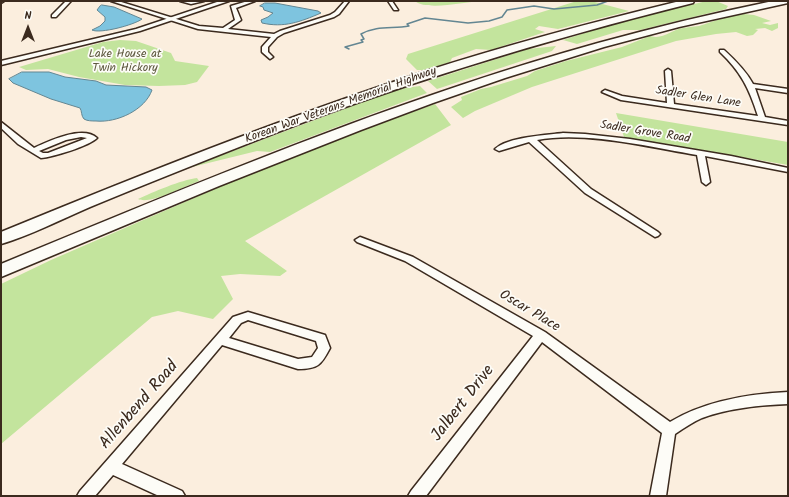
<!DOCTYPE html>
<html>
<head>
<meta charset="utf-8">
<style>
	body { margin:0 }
	#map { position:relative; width:789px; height:497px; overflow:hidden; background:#fbeede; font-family:Kalam,sans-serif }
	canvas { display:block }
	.frame { position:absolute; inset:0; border:2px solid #3b2a1e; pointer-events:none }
	.north { position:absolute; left:8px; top:8px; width:40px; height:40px; -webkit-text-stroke:3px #fdfcf7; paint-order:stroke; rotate:0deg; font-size:11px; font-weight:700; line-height:16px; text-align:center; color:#3b2a1e }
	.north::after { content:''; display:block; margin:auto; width:14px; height:18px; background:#3b2a1e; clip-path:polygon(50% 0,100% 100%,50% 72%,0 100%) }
</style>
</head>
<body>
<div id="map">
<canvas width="789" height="497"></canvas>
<div class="frame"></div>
<div class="north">N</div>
</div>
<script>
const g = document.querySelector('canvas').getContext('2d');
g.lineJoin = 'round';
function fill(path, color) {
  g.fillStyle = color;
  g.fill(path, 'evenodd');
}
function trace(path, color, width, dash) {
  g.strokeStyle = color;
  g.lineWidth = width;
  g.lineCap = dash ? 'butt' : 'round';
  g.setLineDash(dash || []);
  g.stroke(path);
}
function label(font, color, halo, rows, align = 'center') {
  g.font = font + ' Kalam,sans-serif';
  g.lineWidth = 3.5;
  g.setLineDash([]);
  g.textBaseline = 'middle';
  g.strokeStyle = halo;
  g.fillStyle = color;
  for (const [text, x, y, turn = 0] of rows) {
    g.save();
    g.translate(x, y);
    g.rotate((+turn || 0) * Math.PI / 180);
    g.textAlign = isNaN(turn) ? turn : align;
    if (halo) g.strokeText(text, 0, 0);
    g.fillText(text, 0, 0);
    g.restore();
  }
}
const green = new Path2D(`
	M415 1H480C466 2 426 11 415 1Z
	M577 1H591L629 11 558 29 539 26 535 29 545 32 491 50 476 49 452 58 450 62 425 70H417L406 59 408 54Z
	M707 1H716L728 6 726 9 640 30H623L577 44 563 40 621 21Z
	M744 14 754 15 771 21 762 23 770 25 778 23V28L772 31 765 28 755 29 758 30 753 35 747 36 736 32 716 34 676 41 532 87 475 111 463 118 451 107 462 100 461 97 481 89 491 87 527 76 535 71 566 61 622 47 650 36C663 40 671 30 683 28 688 27 693 27 699 26 714 21 728 16 744 14Z
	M120 40 136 41 171 53 175 61 209 66 197 82 185 85 159 86 125 85 79 77 48 69 26 70 19 67 103 42Z
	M556 46 552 51 437 89 428 81 528 49Z
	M420 86 427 93 270 152 257 151 188 168 397 89Z
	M435 104 451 125 245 241 287 271 280 276 240 274 221 276 233 299 213 319 178 311 152 317 1 444V284L51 260 224 185 338 138Z
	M616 113 788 142V165L624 137Z
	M197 178 199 181C186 186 150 205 138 199 153 192 181 180 197 178Z`);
const water = new Path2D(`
	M265 3H275L318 11 321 13C300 22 284 28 262 23L261 20 268 17 273 13 264 10 263 7 260 6Z
	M102 5 114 7 142 19C134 25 100 34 92 30L100 26 105 21V17L97 10 100 6Z
	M22 72H49L65 77 96 81 106 85 146 87 152 90C145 110 117 123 96 121 92 121 87 121 84 119 81 116 82 111 80 108L51 99 13 83 9 79Z`);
const stream = new Path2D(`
	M349 49 345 47 363 42 361 40 364 39 361 34C377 25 392 29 409 26L407 24 425 18 468 23 489 21 502 17 507 10 534 6 554 9 597 5 608 1`);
const minor = new Path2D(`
	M1 1H4L1 3Z
	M66 1H71L56 17H52V15Z
	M111 1H118L199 26 223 28 235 20 231 6 248 1H255L236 8 241 20 228 29 274 34 280 31 330 15 335 12 345 1H349L339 14 334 17 284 33 277 37 268 47V52L273 57 270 59 262 52V47L271 37 198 29Z
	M180 1H204L191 4Z
	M388 1H392L398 10H394Z
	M720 50H724C735 60 746 71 753 84L788 89V93L755 88 765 117 788 121V125L621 100 602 92 605 90 622 96 667 103 665 71 668 69 671 71 674 104 758 116C749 88 741 72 720 52Z
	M1 122 34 148C49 141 83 125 97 138 89 146 53 157 41 158L18 144 1 128ZM81 137 87 138 48 153H43L39 151 66 140Z
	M563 133 585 134 630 139 731 156 788 168V172L705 156 710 182 706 185 702 182 697 155C649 147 585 131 537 140L591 189 658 232 660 234 658 236 655 237 585 193 529 142 499 151 495 149C508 137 546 135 563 133Z
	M360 237 413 257 545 332 670 422C705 401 747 394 788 392V404C760 405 729 408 702 418 693 422 684 428 675 434L666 496H650L662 433 542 342 426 496H408L411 491 533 336 405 261 357 242 355 240Z
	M248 312 325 335 330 348C321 365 318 369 298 369L222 345 122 464 182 491 185 496H159L113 475 95 496H77L80 491 233 317ZM248 320 316 341 318 348 312 357 298 359 229 338 241 323Z`);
const tertiary = new Path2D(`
	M220 1H229L140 31 1 65V61L136 29Z`);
const motorway = new Path2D(`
	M680 1H694L693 3C545 40 400 84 257 140 201 162 145 184 90 207 62 219 29 236 1 244V232C140 175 280 119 423 72 507 45 593 22 680 1Z
	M773 1H788V3L679 27 604 47 505 78 433 103 361 130 219 186 1 277V264C197 183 393 100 598 43 656 27 714 13 773 1Z`);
const farParknames = [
	["Lake House at",125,55],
	["Twin Hickory",125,69]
];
const farStreetnames = [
	["Sadler Glen Lane",698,98,9],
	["Korean War Veterans Memorial Highway",341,106,-20],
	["Sadler Grove Road",645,133,9]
];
const streetNames = [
	["Oscar Place",529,312,31]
];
const nearStreetnames = [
	["Jalbert Drive",464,404,-52],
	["Allenbend Road",140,406,-49]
];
fill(green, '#c3e49d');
fill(water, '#7ec4df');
trace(water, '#638692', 1);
trace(stream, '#638692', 1.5);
trace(minor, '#3b2a1e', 3);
trace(tertiary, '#3b2a1e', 3);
trace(motorway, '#3b2a1e', 3);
fill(minor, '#fdfcf7');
fill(tertiary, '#fdfcf7');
fill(motorway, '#fdfcf7');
label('12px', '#5d583e', '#fdfcf7', farParknames);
label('12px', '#3b2a1e', '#fdfcf7', farStreetnames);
label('14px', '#3b2a1e', '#fdfcf7', streetNames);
label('17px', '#3b2a1e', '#fdfcf7', nearStreetnames);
</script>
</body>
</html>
